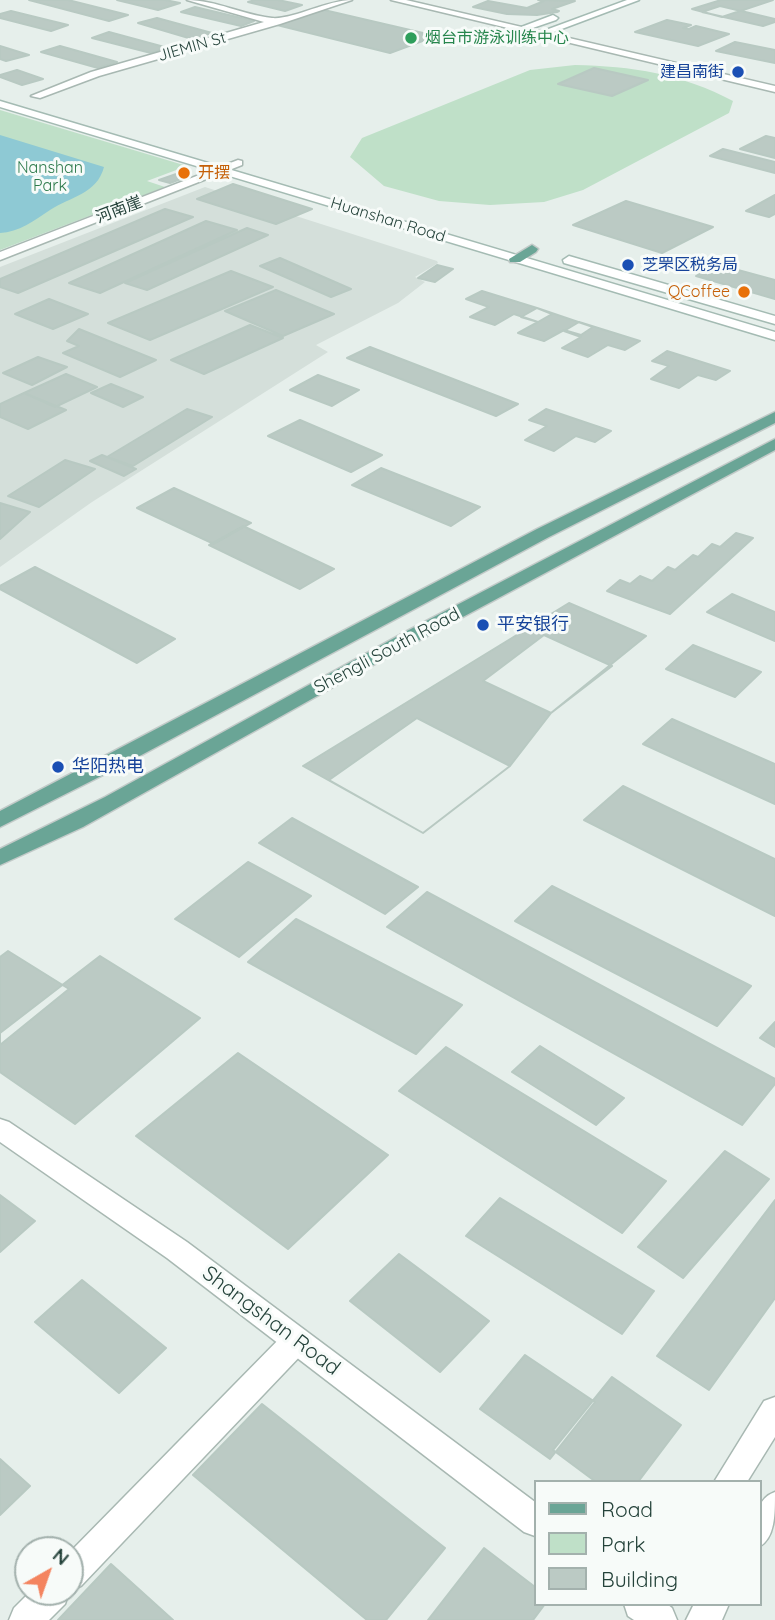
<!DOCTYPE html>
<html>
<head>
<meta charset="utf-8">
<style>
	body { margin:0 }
	#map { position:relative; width:775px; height:1620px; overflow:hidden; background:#e6efeb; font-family:Quicksand,sans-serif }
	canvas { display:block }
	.legend { position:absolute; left:534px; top:1480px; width:228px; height:126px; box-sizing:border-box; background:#f7fbf9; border:2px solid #a3b1ad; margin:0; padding:9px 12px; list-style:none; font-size:21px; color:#24423a }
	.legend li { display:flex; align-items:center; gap:14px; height:35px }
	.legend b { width:35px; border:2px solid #a3b1ad }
	.north { position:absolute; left:14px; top:1536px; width:70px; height:70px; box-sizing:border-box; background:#f7fbf9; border:2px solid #a3b1ad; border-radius:50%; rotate:40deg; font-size:19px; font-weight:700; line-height:28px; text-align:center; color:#24423a }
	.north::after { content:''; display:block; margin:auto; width:24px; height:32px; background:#f4845f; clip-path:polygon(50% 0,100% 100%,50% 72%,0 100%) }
</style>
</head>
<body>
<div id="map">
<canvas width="775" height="1620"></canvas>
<ul class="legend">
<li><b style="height:9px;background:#6aa596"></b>Road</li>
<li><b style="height:19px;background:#bfe0c8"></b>Park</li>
<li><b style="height:19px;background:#bbcac4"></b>Building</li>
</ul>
<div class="north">N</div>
</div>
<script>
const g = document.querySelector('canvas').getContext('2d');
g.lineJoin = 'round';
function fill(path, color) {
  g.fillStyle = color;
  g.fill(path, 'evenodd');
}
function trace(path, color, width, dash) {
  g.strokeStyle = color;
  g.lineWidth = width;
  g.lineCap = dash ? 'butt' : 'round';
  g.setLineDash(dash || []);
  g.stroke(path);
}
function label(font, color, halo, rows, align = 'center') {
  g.font = font + ' Quicksand,"Noto Sans SC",sans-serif';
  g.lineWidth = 6;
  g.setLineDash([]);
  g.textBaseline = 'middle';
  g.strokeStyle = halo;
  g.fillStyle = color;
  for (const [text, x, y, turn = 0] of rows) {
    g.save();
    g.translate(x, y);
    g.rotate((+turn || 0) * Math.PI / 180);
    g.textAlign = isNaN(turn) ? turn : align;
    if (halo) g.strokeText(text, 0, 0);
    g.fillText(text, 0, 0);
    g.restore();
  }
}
const built = new Path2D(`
	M205 187 437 261 438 263 415 277 425 282 398 303 316 345 328 352 92 502 0 567V267Z`);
const green = new Path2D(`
	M575 65C631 66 683 74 733 101L729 113 583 190 544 202 490 205 439 201 384 186 350 157 362 138 530 70Z
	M0 110 187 166 147 181 165 187 0 250Z`);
const water = new Path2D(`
	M0 135 104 167C97 194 70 197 50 210 34 221 19 232 0 233Z`);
const building = new Path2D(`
	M29 0H68L128 15 109 21Z
	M117 0H165L180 3 158 10Z
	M255 0H278L302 5 285 11 248 2Z
	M538 0 575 1 552 9 559 11 557 12 537 15 507 14 473 7 488 1 527 8 544 1Z
	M721 0H773L722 17 692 9Z
	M720 6 775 19V22L763 26 702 12Z
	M195 7 254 21 241 26 181 12Z
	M324 10 436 36 390 53 277 25Z
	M11 11 68 25 51 31 0 18V14Z
	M157 18 212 33 192 39 138 23Z
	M667 20 691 25 683 28 689 29 696 26 729 34 698 46 635 32Z
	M109 32 168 48 151 53 92 38Z
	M735 42 775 50V63L716 51Z
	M0 46 29 55 6 61 0 59Z
	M60 46 117 62 98 68 41 52Z
	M594 68 648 80 612 96 558 84Z
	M17 70 43 79 22 85 0 77V75Z
	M766 136 775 138V158L740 149Z
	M723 149 775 162V173L710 156Z
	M179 173 189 176 170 183 159 180Z
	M233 184 312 209 276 224 197 199Z
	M775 195V214L769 217 746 211Z
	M626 201 713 227 662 253 573 225Z
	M165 209 193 217 18 293 0 287V279Z
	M206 221 237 230 100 293 69 283Z
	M247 228 268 235 147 290 125 283Z
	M280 258 351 289 331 297 260 266Z
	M716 264 775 280V299L696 276Z
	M437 265 453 269 435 282 418 278Z
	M231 271 273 287 150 340 108 323Z
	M276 290 334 314 283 336 225 311Z
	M482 291 537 308 552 314 538 322 514 314 495 325 470 317 489 307 466 299Z
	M49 299 88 314 53 329 15 314Z
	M537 308 593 327 581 335 564 330 544 341 518 333 538 322 521 317Z
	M579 322 640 341 625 350 608 345 588 357 562 348 581 337 564 331Z
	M250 325 283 338 204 374 171 360Z
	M79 329 156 360 120 377 63 353 79 346 67 341Z
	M370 347 518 404 496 416 347 358Z
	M667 351 730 371 716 380 698 375 679 388 651 379 669 366 652 361Z
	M38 357 67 367 32 385 3 373Z
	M66 374 97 387 55 407 24 393Z
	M318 375 359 390 332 406 290 390Z
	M111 384 143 397 123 407 91 393Z
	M24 393 66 410 28 429 0 417V404Z
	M187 409 212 417 133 466 107 457Z
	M546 409 611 431 595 442 576 436 554 451 525 440 547 426 529 420Z
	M300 420 382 455 351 472 268 436Z
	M102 455 107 457 136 469 124 476 90 461Z
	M65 460 95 469 39 507 8 496Z
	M381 468 480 507 451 526 352 485Z
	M174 488 251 523 214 544 137 508Z
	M0 503 30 512 0 539Z
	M243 526 334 569 300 589 209 545Z
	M736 533 753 538 670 614 607 591 620 580 630 584 640 576 652 581 668 567 675 570 693 555 698 557 712 544 720 547Z
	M35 567 175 639 137 663 0 589V586Z
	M732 594 775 612V641L707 612Z
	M569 603 646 636 551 713 510 766 423 833 303 766Z
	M544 635 612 666 551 713 483 681Z
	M693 645 761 672 735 697 666 669Z
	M417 718 510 766 423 833 329 780Z
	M672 719 775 764V804L643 744Z
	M623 786 775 859V916L584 820Z
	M292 818 418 887 385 914 259 843Z
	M248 862 311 896 239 957 175 919Z
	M552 886 751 986 717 1026 515 921Z
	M427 892 775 1079V1084L742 1125 387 927Z
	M296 919 462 1005 416 1054 248 962Z
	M8 951 69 989 0 1045V957Z
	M100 956 200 1018 75 1124 0 1072V1033Z
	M775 1022V1047L760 1038Z
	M540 1046 624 1098 596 1125 512 1072Z
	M446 1047 666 1181 622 1233 399 1091Z
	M238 1053 388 1155 288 1249 136 1136Z
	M725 1151 769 1179 683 1278 638 1247Z
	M0 1195 35 1221 0 1252Z
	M500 1198 654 1291 622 1334 466 1236Z
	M775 1200V1298L709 1390 657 1356Z
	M399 1254 489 1321 440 1372 350 1301Z
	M82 1280 166 1348 119 1393 35 1322Z
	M525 1355 595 1402 550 1459 480 1409Z
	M612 1377 681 1425 638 1482H596L553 1450Z
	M262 1404 445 1548 386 1620H367L193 1475Z
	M0 1459 30 1486 0 1515Z
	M484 1548 535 1587V1604H545L533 1620H428Z
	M111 1564 173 1620H58Z`);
const minor = new Path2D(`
	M187 0C216 0 243 15 272 18 292 20 327 0 352 0L280 24 99 76 40 98 31 96 91 72 264 22Z
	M238 160 242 161V165L0 260V252Z
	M296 1328 306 1332 310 1341 306 1350 81 1586 70 1591V1552L286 1332Z
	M30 1592H69L65 1604 49 1620H9L14 1608Z`);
const tertiary = new Path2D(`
	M391 0H406L775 86V92Z
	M0 1119 9 1122 187 1242 535 1502V1536L524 1532 167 1258 0 1142Z
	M775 1397V1437L747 1482H714L764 1401Z
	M775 1492C775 1515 775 1538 759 1547 759 1525 751 1501 775 1492Z
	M624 1604H667L672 1608 677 1620H634L628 1616Z
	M694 1604H729L722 1620H686Z`);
const secondary = new Path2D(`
	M627 0H639L543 36 535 34Z
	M553 15 558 18 556 20 521 32 516 29Z
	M0 101 775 332V340L0 107Z
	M569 256 775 316V324L564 263 563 260Z`);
const primary = new Path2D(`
	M532 245 538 249 536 252 520 262H510L509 259Z
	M775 412V423L549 537 119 767 0 827V811L537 529Z
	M775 439V450L360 672 83 827 0 865V849L105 797 407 631Z`);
const markers = [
	[411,38,7,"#2e9e5b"],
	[738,72,7,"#1a4fb4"],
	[184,173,7,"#e8710a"],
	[628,265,7,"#1a4fb4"],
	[744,292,7,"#e8710a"],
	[483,625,7,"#1a4fb4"],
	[58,767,7,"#1a4fb4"]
];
const farLeisurenames = [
	["烟台市游泳训练中心",425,38]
];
const farStreetnames = [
	["JIEMIN St",192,47,-16],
	["河南崖",119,210,-21],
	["Huanshan Road",388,220,17]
];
const farTransitnames = [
	["建昌南街",724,72],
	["芝罘区税务局",642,265,"left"]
];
const farParknames = [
	["Nanshan",50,168],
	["Park",50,186]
];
const farFoodnames = [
	["开摆",198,173],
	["QCoffee",730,292,"right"]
];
const transitNames = [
	["平安银行",497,625],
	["华阳热电",72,767]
];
const streetNames = [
	["Shengli South Road",387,651,-28]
];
const nearStreetnames = [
	["Shangshan Road",271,1321,37]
];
fill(built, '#d4dfda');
fill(green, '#bfe0c8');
fill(water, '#8ec9d4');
fill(building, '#bbcac4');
trace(building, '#b8c9c2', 2);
trace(minor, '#a8b8b2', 3);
trace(tertiary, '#a8b8b2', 3);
trace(secondary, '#a4bbb3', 3);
trace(primary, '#c2cac8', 3);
fill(minor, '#fff');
fill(tertiary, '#fff');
fill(secondary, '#fff');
fill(primary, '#6aa596');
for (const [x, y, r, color] of markers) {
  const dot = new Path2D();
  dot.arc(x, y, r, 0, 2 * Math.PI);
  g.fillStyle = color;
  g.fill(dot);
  trace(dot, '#f7fbf9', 2.5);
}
label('16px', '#27864d', '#f7fbf9', farLeisurenames, 'left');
label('16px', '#24423a', '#f7fbf9', farStreetnames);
label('16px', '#164399', '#f7fbf9', farTransitnames, 'right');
label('16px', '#2d7a4b', '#f7fbf9', farParknames);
label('16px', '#c56008', '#f7fbf9', farFoodnames, 'left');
label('18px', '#164399', '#f7fbf9', transitNames, 'left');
label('18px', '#24423a', '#f7fbf9', streetNames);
label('21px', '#24423a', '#f7fbf9', nearStreetnames);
</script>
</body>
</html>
